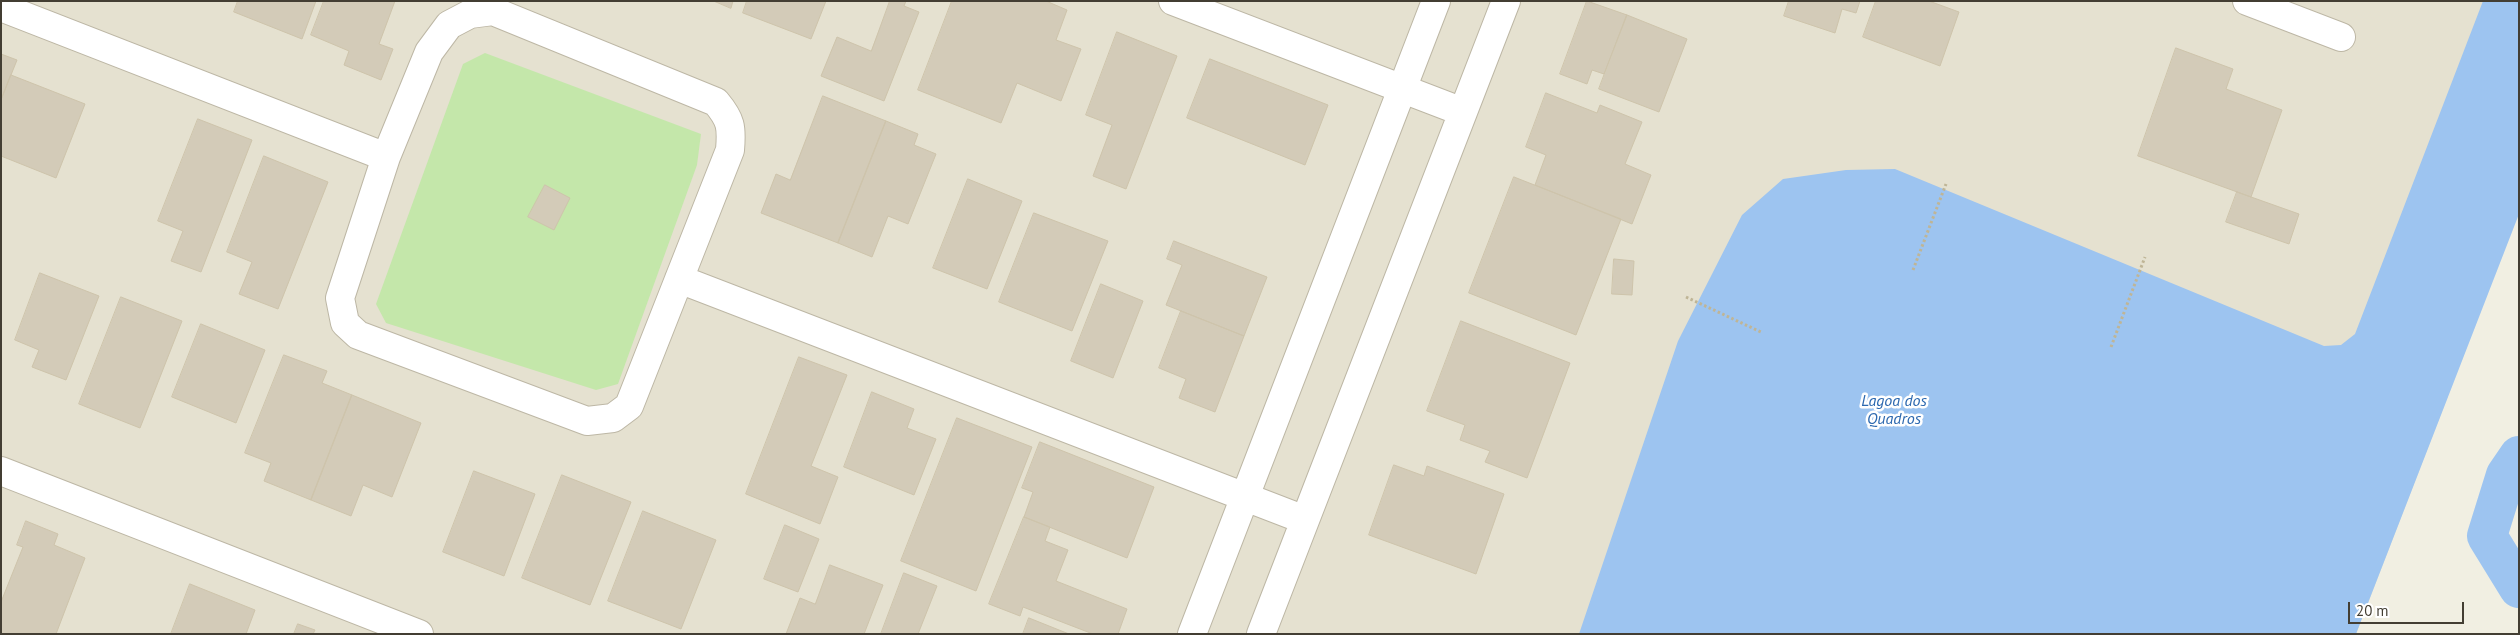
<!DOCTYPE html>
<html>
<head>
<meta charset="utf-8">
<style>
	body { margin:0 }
	#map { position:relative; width:2520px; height:635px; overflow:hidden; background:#f1efe2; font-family:"PT Sans",sans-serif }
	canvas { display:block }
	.frame { position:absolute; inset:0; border:2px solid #433e33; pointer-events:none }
	.scale { position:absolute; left:2348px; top:602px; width:116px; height:22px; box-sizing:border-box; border:2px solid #433e33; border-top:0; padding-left:6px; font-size:15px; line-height:18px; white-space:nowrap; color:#433e33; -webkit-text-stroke:4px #fff; paint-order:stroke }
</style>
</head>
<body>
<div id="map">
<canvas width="2520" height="635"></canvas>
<div class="frame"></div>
<div class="scale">20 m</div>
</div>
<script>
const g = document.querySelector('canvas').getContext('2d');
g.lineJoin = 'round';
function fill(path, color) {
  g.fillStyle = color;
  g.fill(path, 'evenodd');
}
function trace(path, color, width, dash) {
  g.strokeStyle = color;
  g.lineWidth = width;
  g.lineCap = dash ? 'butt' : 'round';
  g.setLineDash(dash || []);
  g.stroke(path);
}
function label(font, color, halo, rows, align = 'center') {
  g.font = font + ' "PT Sans",sans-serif';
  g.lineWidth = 5;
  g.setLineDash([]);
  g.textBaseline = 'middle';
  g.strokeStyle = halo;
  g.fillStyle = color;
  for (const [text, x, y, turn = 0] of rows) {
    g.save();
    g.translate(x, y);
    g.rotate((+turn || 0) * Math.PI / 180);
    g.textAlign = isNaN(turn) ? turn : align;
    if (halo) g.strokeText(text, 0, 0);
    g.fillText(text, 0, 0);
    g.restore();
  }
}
const residential = new Path2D(`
	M1 1H2519V212L2356 634H1Z`);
const green = new Path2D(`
	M485 53 701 134 697 165 618 384 596 390 386 323 376 304 463 64Z`);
const water = new Path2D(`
	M2483 1H2519V214L2356 634H1579L1678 341 1742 215 1783 179 1846 170 1895 169 2324 346 2341 345 2355 334Z`);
const canal = new Path2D(`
	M2519 456 2506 475 2487 536 2519 588`);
const building = new Path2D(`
	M238 1H316L302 39 234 12Z
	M324 1H395L379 44 393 49 381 80 344 65 349 51 311 35Z
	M714 1H733L731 8Z
	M747 1H826L811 39 743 13Z
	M890 1H906L904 6 919 12 884 101 821 76 837 37 871 51Z
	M952 1H1046L1067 10 1056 40 1081 49 1061 101 1017 83 1001 123 918 90Z
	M1587 1 1627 15 1604 74 1592 70 1587 84 1560 74Z
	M1789 1H1860L1856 13 1842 9 1835 33 1784 16Z
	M1876 1H1929L1959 12 1940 66 1863 37Z
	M1627 15 1687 39 1659 112 1599 89Z
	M1117 32 1177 56 1126 189 1093 176 1112 125 1086 115Z
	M2176 48 2233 69 2226 89 2282 110 2251 197 2138 156Z
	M1 54 17 60 1 100Z
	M1210 59 1328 105 1305 165 1187 118Z
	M11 75 85 104 56 178 1 156V100Z
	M1546 93 1597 113 1600 105 1642 122 1625 164 1651 175 1632 224 1535 185 1546 155 1526 147Z
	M823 96 886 121 838 243 761 213 776 174 790 180Z
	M198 119 252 140 201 272 171 261 183 231 158 221Z
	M886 121 918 134 914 145 936 154 908 224 888 216 872 257 838 243Z
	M264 156 328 182 278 309 239 294 252 262 227 252Z
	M1514 177 1621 219 1576 335 1469 293Z
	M968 179 1022 201 987 289 933 268Z
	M545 185 570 198 554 230 528 217Z
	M2237 192 2299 214 2289 244 2226 222Z
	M1034 213 1108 241 1072 331 999 302Z
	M1174 241 1267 277 1244 336 1166 305 1182 265 1167 259Z
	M1614 259 1634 261 1632 295 1612 294Z
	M40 273 99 296 66 380 32 367 39 350 15 340Z
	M1101 284 1143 301 1113 378 1071 361Z
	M121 297 182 321 140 428 79 404Z
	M1181 311 1244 336 1215 412 1179 398 1186 379 1159 368Z
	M1461 321 1570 363 1527 478 1485 462 1490 451 1460 440 1465 425 1427 411Z
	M201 324 265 350 236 423 172 397Z
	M284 355 327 371 322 383 352 395 311 500 264 481 271 463 245 453Z
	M799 357 847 375 811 466 838 477 820 524 746 494Z
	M872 392 914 409 907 428 936 439 914 495 844 467Z
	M352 395 421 423 392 497 363 485 351 516 311 500Z
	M957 418 1032 447 976 591 901 561Z
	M1040 442 1154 487 1127 558 1024 517 1033 492 1022 488Z
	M1394 465 1424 476 1427 466 1504 494 1476 574 1369 535Z
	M474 471 535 494 504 576 443 552Z
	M562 475 631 502 590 605 522 578Z
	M643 511 716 540 681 629 608 601Z
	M1024 517 1050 527 1045 541 1068 550 1056 581 1127 609 1118 634H1093L1023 607 1020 616 989 604Z
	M26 521 58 534 54 545 85 558 56 634H1V602L23 547 17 545Z
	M785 525 819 539 798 592 764 579Z
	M830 565 883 585 864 634H786L800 598 815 604Z
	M904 573 937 586 918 634H881Z
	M190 584 255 610 246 634H171Z
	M1029 618 1069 634H1023Z
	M298 624 315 630 313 634H294Z`);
const path = new Path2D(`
	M1913 270 1946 184
	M1686 297 1763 333
	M2111 347 2145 257`);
const street = new Path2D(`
	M1173 1 1463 112
	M2247 1 2341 37
	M1 7 386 157
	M493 11 716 102C731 120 732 127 730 150L629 406 613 418 587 421 358 335 345 323 340 298 386 157 429 52 449 25 470 14Z
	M679 279 1305 520
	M1 471 419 634
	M1192 634 1436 1
	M1261 634 1506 1`);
const waterNames = [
	["Lagoa dos",1894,401],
	["Quadros",1894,419]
];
fill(residential, '#e5e1d0');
fill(green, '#c4e7aa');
fill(water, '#9dc4f0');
trace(canal, '#9dc4f0', 40);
fill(building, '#d3cbb8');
trace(building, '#cec4ab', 1);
trace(street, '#bdb7a5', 30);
trace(path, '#bfb596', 3, [2.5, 2.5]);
trace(street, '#fff', 28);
label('italic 16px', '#2c68af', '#fff', waterNames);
</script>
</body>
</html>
